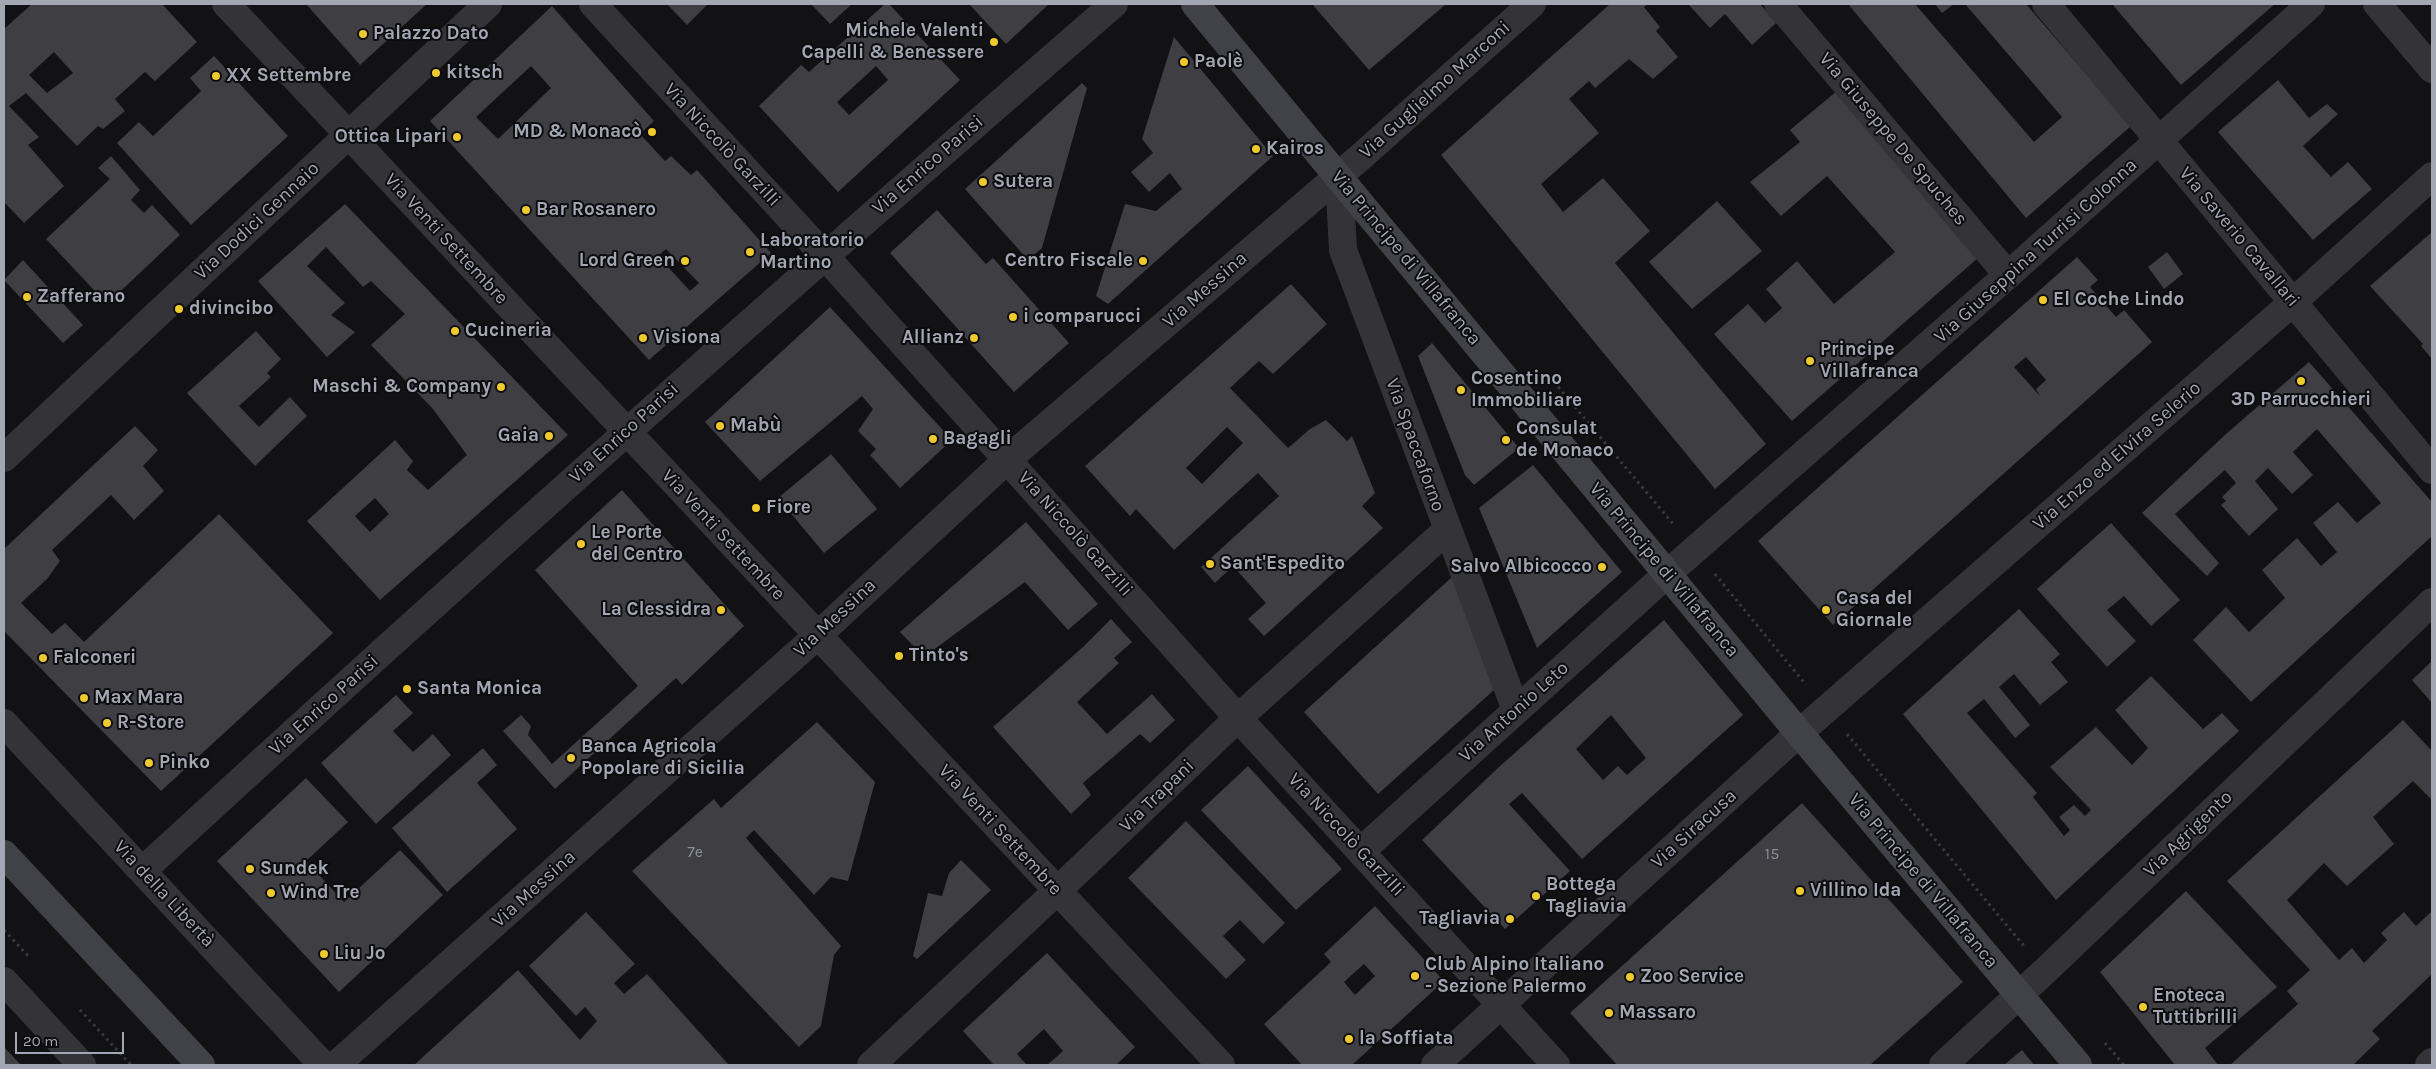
<!DOCTYPE html>
<html>
<head>
<meta charset="utf-8">
<style>
	body { margin:0 }
	#map { position:relative; width:2436px; height:1069px; overflow:hidden; background:#121113; font-family:Karla,sans-serif }
	canvas { display:block }
	.frame { position:absolute; inset:0; border:5px solid #a3a6b3; pointer-events:none }
	.scale { position:absolute; left:15px; top:1032px; width:109px; height:22px; box-sizing:border-box; border:2px solid #a3a6b3; border-top:0; padding-left:6px; font-size:15px; line-height:18px; white-space:nowrap; color:#a3a6b3; -webkit-text-stroke:4px #0d0c0e; paint-order:stroke }
</style>
</head>
<body>
<div id="map">
<canvas width="2436" height="1069"></canvas>
<div class="frame"></div>
<div class="scale">20 m</div>
</div>
<script>
const g = document.querySelector('canvas').getContext('2d');
g.lineJoin = 'round';
function fill(path, color) {
  g.fillStyle = color;
  g.fill(path, 'evenodd');
}
function trace(path, color, width, dash) {
  g.strokeStyle = color;
  g.lineWidth = width;
  g.lineCap = dash ? 'butt' : 'round';
  g.setLineDash(dash || []);
  g.stroke(path);
}
function label(font, color, halo, rows, align = 'center') {
  g.font = font + ' Karla,sans-serif';
  g.lineWidth = 4;
  g.setLineDash([]);
  g.textBaseline = 'middle';
  g.strokeStyle = halo;
  g.fillStyle = color;
  for (const [text, x, y, turn = 0] of rows) {
    g.save();
    g.translate(x, y);
    g.rotate((+turn || 0) * Math.PI / 180);
    g.textAlign = isNaN(turn) ? turn : align;
    if (halo) g.strokeText(text, 0, 0);
    g.fillText(text, 0, 0);
    g.restore();
  }
}
const building = new Path2D(`
	M32 4H162L197 42 155 81 145 72 115 99 125 111 103 129 98 126 77 146 26 93 9 106 39 137 28 145 64 186 24 223 4 202V29ZM54 52 73 73 47 93 29 75Z
	M306 4H427L360 65Z
	M667 4H708L687 25Z
	M811 4H852L830 24Z
	M885 4H889L960 80 838 192 759 106 801 65 809 72ZM876 66 888 80 849 115 837 102Z
	M969 4H1049L1006 44Z
	M1312 4H1446L1369 70Z
	M1610 4H1648L1644 7 1660 27 1656 31 1678 57 1653 79 1629 59 1595 88 1589 81 1569 99 1599 133 1541 184 1563 212 1603 178 1650 231 1615 263 1766 444 1715 489 1441 155Z
	M1688 4H1760L1776 23 1752 45 1725 14 1710 28Z
	M1848 4H1915L2034 142 2062 117 1965 4H2026L2131 126 2026 218Z
	M1935 4H1954L1942 13Z
	M2112 4H2275L2181 85Z
	M552 6 654 121 640 134 665 161 671 156 691 175 697 170 771 253 649 360 430 121ZM531 66 551 88 498 139 476 117ZM666 249 699 283 690 291 658 256Z
	M1174 37 1273 156 1108 304 1096 296 1125 204 1156 211 1182 189 1170 173 1149 192 1131 172 1153 153 1142 139Z
	M214 56 288 136 191 225 117 143 139 122 153 136 201 91 190 78Z
	M2278 80 2309 118 2327 104 2338 114 2303 146 2331 177 2348 162 2372 189 2313 240 2218 132Z
	M1082 83 1087 88 1042 248 1028 260 965 189Z
	M1837 91 1978 258 1792 421 1714 334 1748 304 1765 323 1782 308 1766 289 1797 261 1834 304 1895 252 1827 176 1781 216 1750 182 1800 142 1790 130Z
	M111 156 140 190 131 200 144 213 152 205 180 235 107 304 46 239 110 179 98 168Z
	M1717 201 1762 251 1692 309 1649 262Z
	M345 204 568 435 380 600 307 521 395 440 413 461 407 470 428 490 467 455 433 409 371 345 405 314 371 281 363 287 326 247 307 266 345 303 331 315 355 332 327 357 258 281ZM375 498 389 514 370 532 355 516Z
	M937 210 986 264 993 258 1069 343 1014 392 890 253Z
	M2432 232V359L2421 346 2423 344 2370 286Z
	M2167 252 2183 274 2164 289 2148 267Z
	M2077 257 2098 280 2090 287 2116 317 2124 310 2152 342 1833 625 1758 541ZM2026 357 2046 380 2036 389 2040 396 2014 367Z
	M23 260 83 325 63 343 4 280Z
	M1291 284 1327 324 1273 374 1259 361 1230 388 1288 448 1310 429 1326 420 1347 441 1352 436 1375 493 1362 506 1383 528 1264 636 1248 619 1266 603 1233 566 1215 583 1201 567 1279 496 1258 473 1174 550 1136 509 1130 516 1085 466ZM1227 427 1243 443 1202 484 1186 468Z
	M830 307 952 440 900 488 870 455 876 449 858 431 873 409 862 396 760 481 705 422Z
	M256 331 281 359 267 373 271 377 239 406 259 427 290 397 307 416 255 466 187 393Z
	M1432 343 1519 448 1474 485 1465 475 1418 356Z
	M2309 362 2432 502V536L2251 702 2193 640 2226 607 2249 632 2285 598 2262 570 2297 538 2321 566 2337 552 2313 523 2338 502 2357 523 2381 503 2317 429 2293 452 2313 475 2292 494 2268 468 2255 481 2278 509 2249 536 2221 505 2226 501 2222 497 2236 483 2225 470 2175 514 2219 563 2207 576 2142 513 2226 434Z
	M135 426 158 450 143 466 164 491 134 520 111 495 52 550 60 561 47 579 21 603 52 634 65 623 84 642 219 514 333 633 161 791 4 631V549Z
	M831 454 877 509 824 553 778 498Z
	M1533 465 1622 572 1537 648 1479 508Z
	M622 490 744 626 682 685 676 678 555 789 503 731 521 715 531 726 528 735 552 764 638 686 535 570Z
	M1026 522 1098 604 1068 630 1025 582 924 657 900 632Z
	M2111 523 2180 600 2151 626 2124 596 2107 610 2136 641 2107 667 2037 589Z
	M1452 577 1494 690 1378 794 1304 712Z
	M2019 609 2060 654 2051 662 2068 682 2040 705 2014 674 1999 687 2030 725 2015 738 1984 699 1967 713 2037 793 2033 797 2064 836 2070 830 2059 817 2074 805 2085 816 2091 810 2050 767 2096 727 2132 765 2148 748 2115 710 2151 676 2203 729 2222 713 2239 731 2056 900 1903 714Z
	M1111 619 1132 642 1114 658 1119 663 1077 702 1107 734 1152 694 1175 720 1150 743 1140 734 1083 783 1091 795 1071 814 993 727 1083 647Z
	M1664 620 1743 715 1582 859 1522 793 1509 804 1570 871 1505 929 1422 840 1499 767ZM1611 715 1646 758 1627 775 1618 766 1603 780 1576 749Z
	M2432 661V703L2412 680Z
	M396 695 413 713 393 731 413 752 433 734 451 755 376 824 321 763Z
	M2403 720 2432 751V800L2413 781 2373 817 2394 844 2347 886 2324 863 2287 900 2339 960 2352 948 2364 963 2387 940 2381 933 2404 912 2416 926 2432 911V974L2372 1031 2380 1039 2353 1065H2230L2298 1004 2287 991 2310 970 2227 881Z
	M817 722 875 782 848 881 831 877 814 895 754 830 746 838 841 946 834 955 821 1026 799 1047 632 871 714 799 721 808Z
	M483 748 497 765 477 783 517 829 447 892 392 828Z
	M1248 766 1342 869 1296 910 1201 810Z
	M306 778 348 822 306 861 344 902 400 850 443 895 339 992 217 861Z
	M1802 803 1963 982 1870 1065H1617L1570 1013Z
	M1186 821 1285 923 1263 944 1240 920 1223 936 1246 960 1226 979 1128 878Z
	M961 860 991 890 917 959 913 956 928 893 942 896 949 873Z
	M2186 891 2277 987 2205 1048 2218 1065H2175L2100 972Z
	M1375 906 1444 981 1352 1065H1302L1264 1024 1331 962 1324 954ZM1364 964 1375 976 1355 995 1344 982Z
	M586 912 635 964 614 983 624 994 647 974 729 1065H414L518 970 580 1040 597 1021 585 1007 576 1016 529 966Z
	M1047 953 1135 1047 1116 1065H1047L1063 1051 1044 1029 1017 1054 1027 1065H994L963 1031Z
	M4 1047 21 1065H4Z
	M2022 1050 2034 1065H2004Z`);
const path = new Path2D(`
	M1554 382 1674 525
	M1715 574 1806 685
	M1847 734 2024 946
	M4 930 29 957
	M80 1010 131 1065
	M2105 1043 2124 1065`);
const street = new Path2D(`
	M226 4 1221 1065
	M593 4 824 255 1238 718 1556 1065
	M1778 4 2008 275
	M2046 4 2432 470
	M2377 4 2432 69
	M1339 176 1343 250 1516 710
	M4 458 488 4
	M4 723 323 1065
	M1361 851 1667 574 2008 275 2311 4
	M142 871C462 577 786 288 1114 4
	M4 981 82 1065
	M336 1065 818 635 1008 459 1364 154 1532 4
	M871 1065 1057 891 1238 718 1447 530
	M1435 1065 1799 733 2293 302 2432 176
	M1943 1065 2045 971 2432 602
	M2429 1065 2432 1062`);
const secondary = new Path2D(`
	M1195 4 1799 733 2078 1065
	M4 854 201 1065`);
const markers = [
	[363,34,5,"#eeca2e"],
	[994,42,5,"#eeca2e"],
	[1184,62,5,"#eeca2e"],
	[436,73,5,"#eeca2e"],
	[216,76,5,"#eeca2e"],
	[652,132,5,"#eeca2e"],
	[457,137,5,"#eeca2e"],
	[1256,149,5,"#eeca2e"],
	[983,182,5,"#eeca2e"],
	[526,210,5,"#eeca2e"],
	[750,252,5,"#eeca2e"],
	[685,261,5,"#eeca2e"],
	[1143,261,5,"#eeca2e"],
	[27,297,5,"#eeca2e"],
	[2043,300,5,"#eeca2e"],
	[179,309,5,"#eeca2e"],
	[1013,317,5,"#eeca2e"],
	[455,331,5,"#eeca2e"],
	[643,338,5,"#eeca2e"],
	[974,338,5,"#eeca2e"],
	[1810,361,5,"#eeca2e"],
	[2301,381,5,"#eeca2e"],
	[501,387,5,"#eeca2e"],
	[1461,390,5,"#eeca2e"],
	[720,426,5,"#eeca2e"],
	[549,436,5,"#eeca2e"],
	[933,439,5,"#eeca2e"],
	[1506,440,5,"#eeca2e"],
	[756,508,5,"#eeca2e"],
	[581,544,5,"#eeca2e"],
	[1210,564,5,"#eeca2e"],
	[1602,567,5,"#eeca2e"],
	[721,610,5,"#eeca2e"],
	[1826,610,5,"#eeca2e"],
	[899,656,5,"#eeca2e"],
	[43,658,5,"#eeca2e"],
	[407,689,5,"#eeca2e"],
	[84,698,5,"#eeca2e"],
	[107,723,5,"#eeca2e"],
	[571,758,5,"#eeca2e"],
	[149,763,5,"#eeca2e"],
	[250,869,5,"#eeca2e"],
	[1800,891,5,"#eeca2e"],
	[271,893,5,"#eeca2e"],
	[1536,896,5,"#eeca2e"],
	[1510,919,5,"#eeca2e"],
	[324,954,5,"#eeca2e"],
	[1415,976,5,"#eeca2e"],
	[1630,977,5,"#eeca2e"],
	[2143,1007,5,"#eeca2e"],
	[1609,1013,5,"#eeca2e"],
	[1349,1039,5,"#eeca2e"]
];
const numberNames = [
	["7e",695,852],
	["15",1772,854]
];
const poiNames = [
	["Michele Valenti",984,31,"right"],
	["Capelli & Benessere",984,53,"right"],
	["Palazzo Dato",373,34],
	["Paolè",1194,62],
	["kitsch",446,73],
	["XX Settembre",226,76],
	["MD & Monacò",642,132,"right"],
	["Ottica Lipari",447,137,"right"],
	["Kairos",1266,149],
	["Sutera",993,182],
	["Bar Rosanero",536,210],
	["Laboratorio",760,241],
	["Martino",760,263],
	["Lord Green",675,261,"right"],
	["Centro Fiscale",1133,261,"right"],
	["Zafferano",37,297],
	["El Coche Lindo",2053,300],
	["divincibo",189,309],
	["i comparucci",1023,317],
	["Cucineria",465,331],
	["Visiona",653,338],
	["Allianz",964,338,"right"],
	["Principe",1820,350],
	["Villafranca",1820,372],
	["Cosentino",1471,379],
	["Immobiliare",1471,401],
	["Maschi & Company",491,387,"right"],
	["3D Parrucchieri",2301,400,"center"],
	["Mabù",730,426],
	["Consulat",1516,429],
	["de Monaco",1516,451],
	["Gaia",539,436,"right"],
	["Bagagli",943,439],
	["Fiore",766,508],
	["Le Porte",591,533],
	["del Centro",591,555],
	["Sant'Espedito",1220,564],
	["Salvo Albicocco",1592,567,"right"],
	["Casa del",1836,599],
	["Giornale",1836,621],
	["La Clessidra",711,610,"right"],
	["Tinto's",909,656],
	["Falconeri",53,658],
	["Santa Monica",417,689],
	["Max Mara",94,698],
	["R-Store",117,723],
	["Banca Agricola",581,747],
	["Popolare di Sicilia",581,769],
	["Pinko",159,763],
	["Sundek",260,869],
	["Bottega",1546,885],
	["Tagliavia",1546,907],
	["Villino Ida",1810,891],
	["Wind Tre",281,893],
	["Tagliavia",1500,919,"right"],
	["Liu Jo",334,954],
	["Club Alpino Italiano",1425,965],
	["- Sezione Palermo",1425,987],
	["Zoo Service",1640,977],
	["Enoteca",2153,996],
	["Tuttibrilli",2153,1018],
	["Massaro",1619,1013],
	["la Soffiata",1359,1039]
];
const streetNames = [
	["Via Guglielmo Marconi",1435,90,-42],
	["Via Giuseppe De Spuches",1893,139,50],
	["Via Niccolò Garzilli",722,145,47],
	["Via Enrico Parisi",928,165,-41],
	["Via Dodici Gennaio",257,221,-43],
	["Via Saverio Cavallari",2239,237,50],
	["Via Venti Settembre",446,239,47],
	["Via Giuseppina Turrisi Colonna",2036,251,-42],
	["Via Principe di Villafranca",1406,258,50],
	["Via Messina",1205,290,-41],
	["Via Enrico Parisi",624,433,-42],
	["Via Spaccaforno",1415,445,70],
	["Via Enzo ed Elvira Selerio",2117,456,-41],
	["Via Niccolò Garzilli",1075,534,48],
	["Via Venti Settembre",723,535,47],
	["Via Principe di Villafranca",1664,570,50],
	["Via Messina",835,618,-43],
	["Via Enrico Parisi",324,705,-42],
	["Via Antonio Leto",1514,712,-42],
	["Via Trapani",1157,796,-44],
	["Via Siracusa",1694,829,-42],
	["Via Venti Settembre",1000,830,47],
	["Via Agrigento",2188,834,-44],
	["Via Niccolò Garzilli",1346,835,47],
	["Via Principe di Villafranca",1923,881,50],
	["Via Messina",534,889,-42],
	["Via della Libertà",164,894,47]
];
fill(building, '#3e3e43');
trace(path, '#39393f', 3, [2.5, 4]);
trace(street, '#333338', 28);
trace(secondary, '#414148', 28);
for (const [x, y, r, color] of markers) {
  const dot = new Path2D();
  dot.arc(x, y, r, 0, 2 * Math.PI);
  g.fillStyle = color;
  g.fill(dot);
  trace(dot, '#0d0c0e', 2);
}
label('16px', '#8a8c97', null, numberNames);
label('bold 19px', '#a3a6b3', '#0d0c0e', poiNames, 'left');
label('19px', '#a3a6b3', '#0d0c0e', streetNames);
</script>
</body>
</html>
